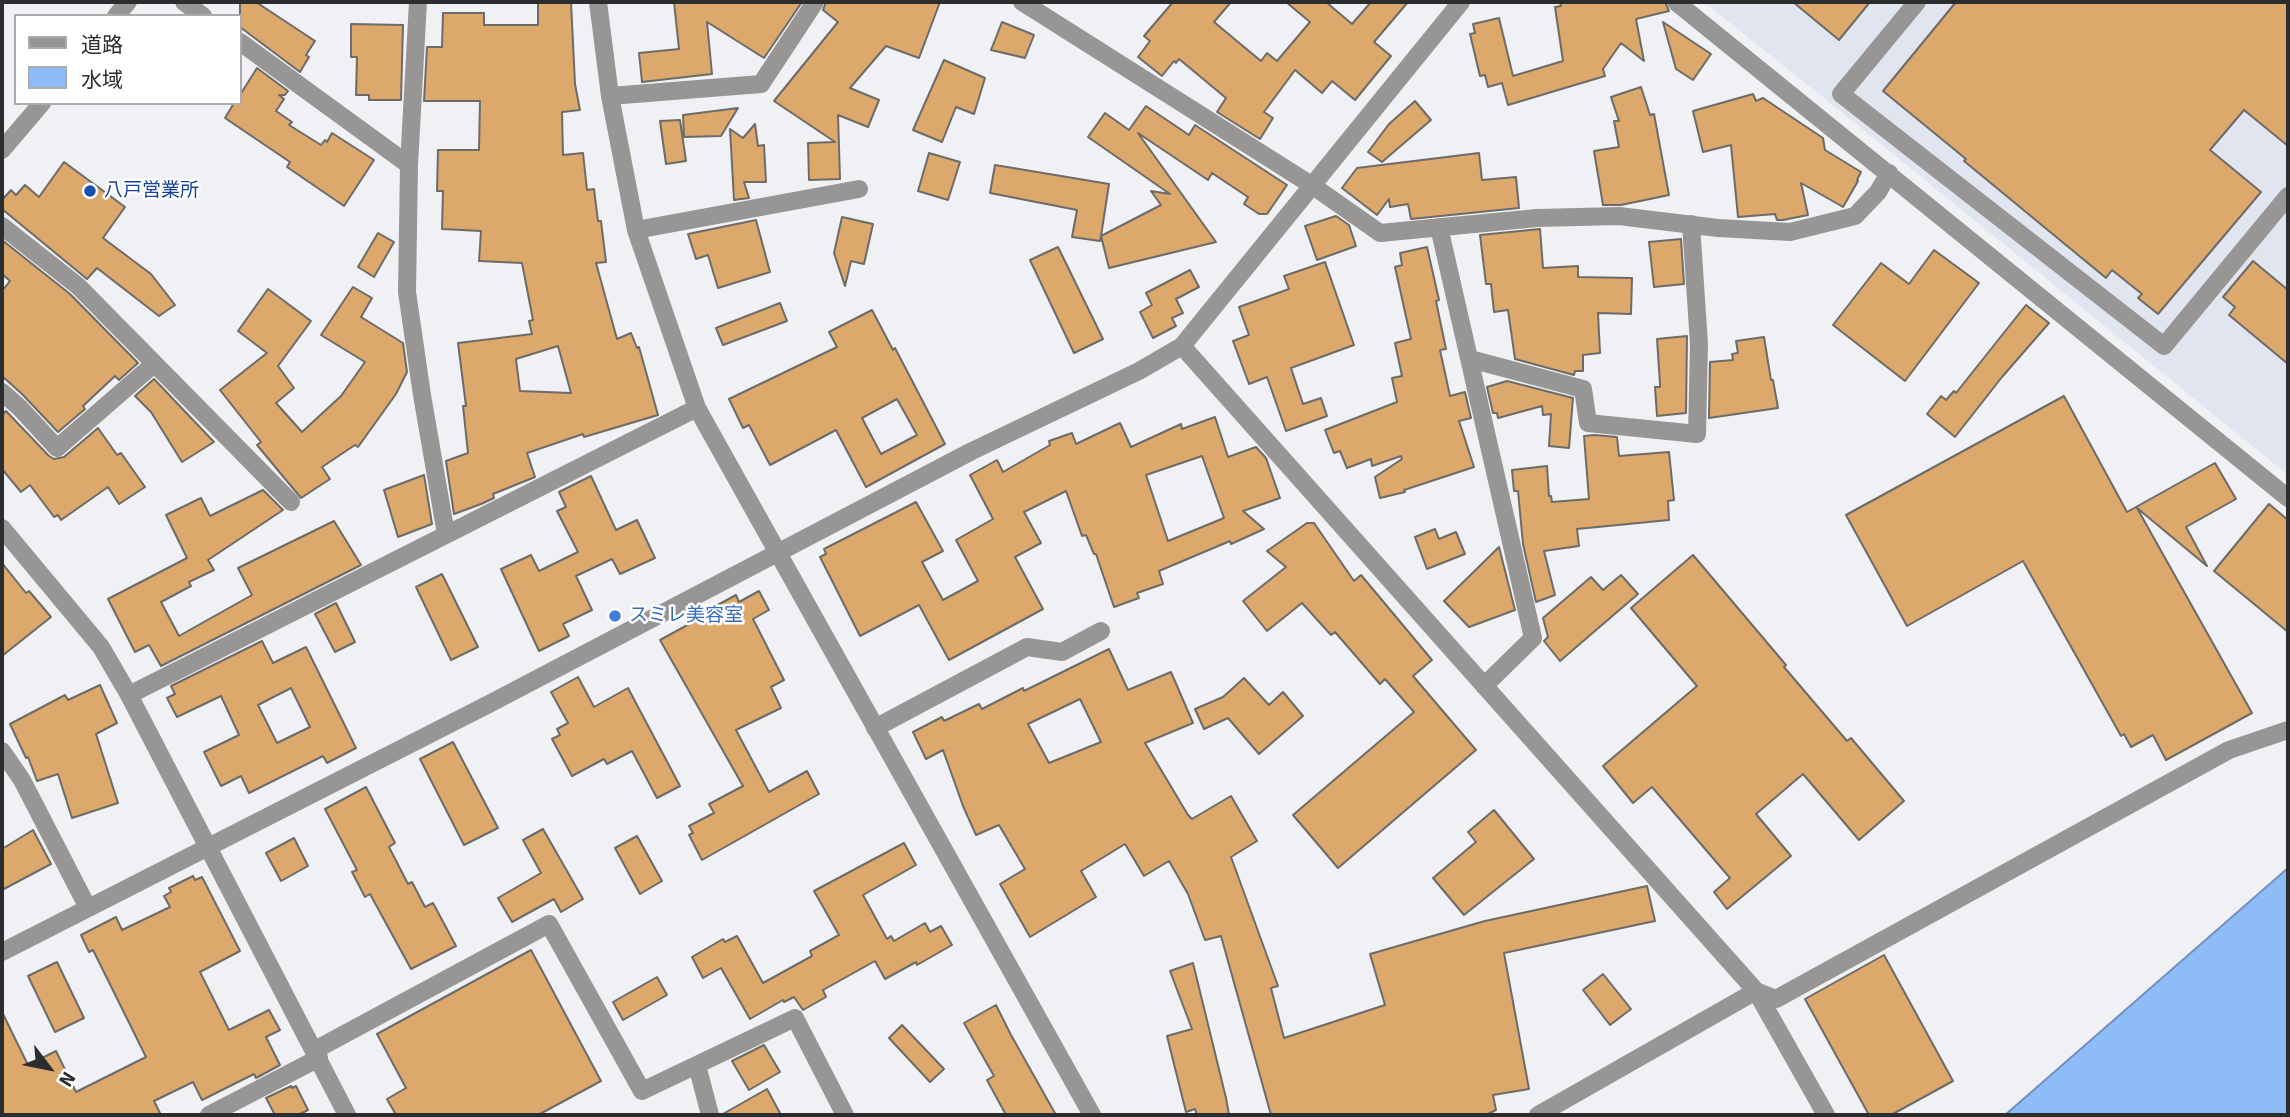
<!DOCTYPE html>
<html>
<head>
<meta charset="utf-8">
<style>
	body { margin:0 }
	#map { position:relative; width:2290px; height:1117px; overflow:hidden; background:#f0f1f5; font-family:Signika,"Noto Sans JP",sans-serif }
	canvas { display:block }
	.frame { position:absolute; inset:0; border:4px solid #2c2d2e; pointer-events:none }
	.legend { position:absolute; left:14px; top:14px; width:228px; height:91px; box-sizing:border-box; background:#fff; border:2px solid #ababab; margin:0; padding:9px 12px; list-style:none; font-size:21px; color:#2c2d2e }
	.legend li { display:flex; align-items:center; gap:14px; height:35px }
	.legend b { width:35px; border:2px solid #ababab }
	.north { position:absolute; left:14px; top:1033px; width:70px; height:70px; -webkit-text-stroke:5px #fff; paint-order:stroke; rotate:122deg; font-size:19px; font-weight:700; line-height:28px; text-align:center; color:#2c2d2e }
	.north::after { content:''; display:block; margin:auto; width:24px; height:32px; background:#2c2d2e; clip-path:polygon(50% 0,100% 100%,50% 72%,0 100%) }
</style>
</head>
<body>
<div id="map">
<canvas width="2290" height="1117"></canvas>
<div class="frame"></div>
<ul class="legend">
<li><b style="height:9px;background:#979695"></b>道路</li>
<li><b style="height:19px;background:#8ebcf9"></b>水域</li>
</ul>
<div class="north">N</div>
</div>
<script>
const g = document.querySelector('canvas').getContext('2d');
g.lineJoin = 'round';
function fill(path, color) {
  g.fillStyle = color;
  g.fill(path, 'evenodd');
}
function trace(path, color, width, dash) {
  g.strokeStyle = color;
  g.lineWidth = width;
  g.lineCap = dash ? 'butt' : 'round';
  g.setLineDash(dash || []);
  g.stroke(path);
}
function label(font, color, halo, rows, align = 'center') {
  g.font = font + ' Signika,"Noto Sans JP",sans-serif';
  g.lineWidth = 5;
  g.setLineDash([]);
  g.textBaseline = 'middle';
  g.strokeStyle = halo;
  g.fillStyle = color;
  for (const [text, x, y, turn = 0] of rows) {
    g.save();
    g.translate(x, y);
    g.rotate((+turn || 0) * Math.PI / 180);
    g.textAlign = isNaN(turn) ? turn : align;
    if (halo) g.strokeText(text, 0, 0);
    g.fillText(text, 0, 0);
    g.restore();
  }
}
const built = new Path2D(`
	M1704 2H2288V475L1819 94Z`);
const water = new Path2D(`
	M2288 868V1115H2005Z`);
const building = new Path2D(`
	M240 2H256L315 41 306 55 309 57 300 72 240 27Z
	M571 2 575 84 580 110 562 112 563 155 583 153 587 190 594 189 598 221H601L606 262 596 263 617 339 631 333 637 348 639 347 658 415 584 437 583 434 527 453 535 477 493 494 494 498 481 504 454 514 446 461 468 453 463 406H466L458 343 532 334 529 321 533 320 522 263 479 261 481 231 442 229 443 191H437L438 150H479L480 101H424L427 47H442L443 13H484V25H538V3ZM558 346 571 393 520 391 516 359Z
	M674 2H802L764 58 707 22 712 74 642 82 639 53 679 49Z
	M826 2H940L919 58 886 46 850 88 879 100 868 127 838 115 840 179 809 180 808 143 835 142 774 101 838 22 823 10Z
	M1173 2H1231L1214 22 1261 61 1267 53 1277 61 1310 22 1286 2H1326L1352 24 1371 2H1408L1374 42 1391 56 1355 100 1332 81 1322 93 1295 70 1264 112 1273 118 1260 139 1217 112 1226 98 1179 59 1176 63 1174 61 1162 76 1138 57 1150 41 1144 36Z
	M1560 2H1665L1669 11 1636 19 1644 61 1621 43 1603 69 1605 76 1508 105 1502 83 1488 87 1485 75 1480 76 1470 34 1475 33 1473 24 1499 18 1513 76 1563 61 1555 7 1561 6Z
	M1793 2H1870L1839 40Z
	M1956 2H2288V146L2244 110 2210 150 2261 192 2158 314 2138 298 2142 294 2112 270 2106 278 1964 161 1966 159 1883 91Z
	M1002 22 1034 35 1025 58 991 50Z
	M1663 22 1711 54 1693 80 1676 69Z
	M351 24 403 25 401 100H369V95H356L357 57H351Z
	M944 60 985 78 974 114 956 107 942 142 913 130Z
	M257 68 288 91 285 95H279L284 99 276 111 292 122 289 125 321 145 325 140 327 142 332 133 374 160 344 206 287 167 290 162 225 118 234 103H240V95Z
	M1641 87 1650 115 1654 114 1669 195 1621 205H1603L1594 151 1619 147 1614 121H1619L1611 97Z
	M1753 94 1756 101 1763 98 1823 138 1825 150 1861 172 1857 180 1858 181 1843 207 1801 183 1808 215 1783 220H1777L1775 214 1738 217 1731 145 1703 152 1693 111Z
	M1415 101 1431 120 1382 162 1368 152 1389 124Z
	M1146 106 1189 135 1195 125 1287 185 1267 214H1259L1244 204 1248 197 1212 173 1208 180 1138 133 1216 242 1109 268 1101 236 1100 241 1072 237 1077 210 990 193 995 165 1109 184 1101 236 1161 205 1151 191 1170 194 1088 137 1105 113 1129 130Z
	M738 108 721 136 684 137 683 115Z
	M680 120 686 161 666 164 660 121Z
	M755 124 758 146 764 145 766 182H744L749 198 734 200 730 129 743 138Z
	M929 153 960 162 948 200 918 191Z
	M1479 153 1482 180 1516 177 1519 208 1411 219 1408 204 1390 207 1389 199 1377 215 1342 188 1357 168Z
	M64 162 125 207 103 238 151 274 175 305 159 316 97 268 87 279 2 209V200L11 190 16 195 25 185 39 197Z
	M1336 216 1349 225 1356 246 1317 260 1305 226Z
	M842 217 873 224 864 264 851 261 845 286 834 253Z
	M756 220 770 272 718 288 708 255 696 259 688 234Z
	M1540 229 1543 268 1578 266V277L1632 278 1631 314 1598 313 1600 353 1583 355V371H1575L1574 375 1515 359 1508 310 1494 312 1491 284H1486L1480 235Z
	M378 233 394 242 374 277 358 267Z
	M1681 239 1684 284 1654 287 1649 242Z
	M2 240 70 294 138 363 119 380 115 376 83 406 85 409 58 432 22 394 2 376V291L10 281 2 274Z
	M1058 247 1103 339 1074 353 1030 260Z
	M1427 247 1439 300 1436 301 1446 349 1440 350 1450 396 1465 392 1471 418 1459 421 1474 467 1404 490 1405 492 1380 498 1375 477 1402 459 1401 456 1372 466 1371 459 1347 468 1340 451 1334 453 1325 430 1397 402 1392 378 1402 376 1395 343 1411 339 1395 267 1402 265 1400 253Z
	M1934 250 1979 283 1905 381 1833 325 1881 263 1909 284Z
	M2253 261 2288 290V364L2229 315 2235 307 2223 297Z
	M1325 262 1354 345 1291 368 1303 404 1321 398 1327 416 1286 431 1267 377 1249 384 1233 341 1249 335 1239 307 1289 289 1284 276Z
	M1190 270 1199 287 1176 299 1183 313 1172 318 1176 326 1153 338 1140 312 1152 305 1146 293Z
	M353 287 372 298 361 317 403 343 407 372 396 394 358 447 355 445 322 467 330 479 301 498 257 445 261 442 220 390 267 353 238 331 268 289 311 321 278 366 294 388 276 403 302 432 341 396 365 362 321 335Z
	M780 303 787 321 723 345 716 328Z
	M2026 305 2049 323 2002 377 1955 437 1927 414 1941 396 1946 400 1954 391 1956 393Z
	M872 310 893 350 895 348 945 444 866 487 836 430 770 465 749 425 743 428 729 399 837 347 829 332ZM897 399 917 435 881 454 862 418Z
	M1687 336 1686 413 1657 416 1655 387H1660V384L1657 339Z
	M1764 337 1771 380H1773L1778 408 1709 418 1710 362 1733 360 1732 354 1738 353 1736 341Z
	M154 379 214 442 182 462 151 412 135 396Z
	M1507 381 1573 398 1569 448 1549 446 1551 414 1543 415 1542 406 1498 418 1497 413H1493L1487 387Z
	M2064 396 2127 512 2215 463 2236 499 2186 527 2207 566 2137 508 2252 713 2166 760 2153 735 2131 747 2124 734 2121 736 2023 561 1907 626 1846 515Z
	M6 411 49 456 54 459 64 457 98 428 117 455 121 453 145 487 119 504 108 487 61 520 58 515 54 517 30 485 21 492 2 469V415Z
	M1215 417 1228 457 1256 447 1266 458 1280 498 1243 511 1264 529 1231 544 1230 541 1159 571 1163 584 1137 593 1139 598 1114 607 1096 554H1094L1086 535 1082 536 1066 491 1024 512 1041 543 1015 557 1043 609 949 660 919 605 860 636 820 557 826 554 824 549 916 502 943 551 922 562 943 600 978 581 956 540 993 519 970 475 997 460 1003 472 1050 445 1049 441 1072 433 1076 444 1120 423 1131 447 1181 424 1182 429ZM1202 456 1224 518 1168 541 1146 475Z
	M1595 435 1617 437 1619 456 1669 452 1674 500 1668 501 1669 520 1577 529 1579 546 1544 551 1555 595 1536 602 1523 544 1518 491H1514L1512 470 1547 466 1549 496H1551L1552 502 1589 499 1584 436Z
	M424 475 432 524 398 537 384 490Z
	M591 476 616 530 637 520 655 558 620 574 612 559 576 576 592 610 563 624 569 636 539 651 501 569 531 555 539 571 578 552 557 511 566 507 559 492Z
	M263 490 283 510 208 560 214 570 189 582 191 586 161 602 179 636 252 595 238 568 334 521 361 565 161 666 149 645 135 652 108 599 187 558 166 515 201 498 210 516Z
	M2269 504 2288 520V632L2214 571Z
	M1307 523H1314L1354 581 1361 575 1432 660 1413 676 1476 750 1338 868 1293 815 1414 712 1385 679 1380 684 1335 632 1331 635 1302 603 1267 631 1243 601 1286 567 1267 551Z
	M1435 529 1439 539 1456 532 1465 554 1427 569 1415 537Z
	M1499 547 1515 610 1469 627 1444 601Z
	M1693 555 1786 665 1784 667 1847 741 1851 738 1904 801 1859 840 1803 774 1756 814 1791 856 1727 909 1714 892 1730 878 1652 787 1633 803 1603 766 1697 686 1631 608Z
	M2 563 26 593 29 591 51 617 2 656Z
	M442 574 478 647 451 660 416 587Z
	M1621 575 1638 594 1560 661 1544 641 1548 637 1543 618 1591 577 1603 590Z
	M759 591 769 610 753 619 784 680 771 687 781 708 736 730 769 792 807 771 819 794 702 860 689 835 693 833 689 826 714 813 709 804 743 786 660 640 713 611 712 608 736 595 739 602Z
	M336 603 355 642 335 652 315 614Z
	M262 641 273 663 306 647 356 748 327 763 323 756 249 793 241 776 221 786 204 752 239 735 221 696 177 717 167 698 175 694 171 686ZM291 688 310 727 277 743 258 705Z
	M1109 649 1128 690 1171 672 1193 723 1145 743 1188 815 1192 819 1231 796 1257 841 1231 857 1278 986 1271 988 1284 1038 1385 1005 1370 954 1485 921 1647 886 1655 921 1504 953 1529 1089 1493 1095 1496 1110 1486 1115H1271L1221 936 1205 940 1188 894 1169 861 1144 876 1125 844 1081 871 1096 897 1030 937 1000 884 1025 869 999 825 976 835 963 806 943 750 926 759 913 732 942 717 944 721 979 704 982 709 1023 688 1024 691ZM1080 699 1101 742 1049 763 1028 724Z
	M578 677 594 707 628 688 680 786 657 798 632 751 607 764 604 759 572 776 552 739 560 735 557 729 568 723 551 692Z
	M1244 678 1269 705 1283 692 1303 716 1259 754 1228 718 1204 729 1195 709 1223 697Z
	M100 685 117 723 96 734 118 803 72 818 58 774 37 781 28 757 26 758 10 724 65 695 68 700Z
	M453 742 498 828 464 845 420 759Z
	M366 787 395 843 389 847 408 884 412 882 425 907 433 903 456 946 411 969 370 894 365 897 352 872 357 870 325 809Z
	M1494 810 1534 859 1464 915 1433 878 1476 842 1468 832Z
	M543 829 583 899 561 912 554 899 512 922 498 898 541 873 523 840Z
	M33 830 51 864 2 890V849Z
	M637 836 662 881 640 894 615 848Z
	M294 838 308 866 281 881 266 853Z
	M904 843 916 865 863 895 887 939 891 936 894 941 925 923 930 932 941 926 952 945 917 965 916 962 885 979 875 961 823 990 826 997 803 1010 794 997 784 1002 783 1000 750 1019 721 968 703 978 692 957 723 939 725 942 737 936 763 983 812 956 810 951 839 935 814 891Z
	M193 876 195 880 202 877 240 951 200 972 229 1030 269 1010 280 1030 266 1037 280 1065 256 1078 254 1074 202 1100 193 1082 154 1101 161 1115H2V1012L28 1065 56 1051 76 1092 146 1057 93 950 89 952 81 935 116 917 122 930 170 907 164 896 171 892 169 888Z
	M531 950 601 1081 538 1115H396L387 1099 406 1088 377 1034Z
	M1884 955 1953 1081 1891 1115H1869L1805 999Z
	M57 962 84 1018 55 1032 28 976Z
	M1193 963 1226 1098 1229 1115H1197L1195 1109 1186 1112 1167 1036 1192 1029 1170 971Z
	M1603 974 1631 1009 1610 1025 1583 990Z
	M657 977 667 995 623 1020 613 1002Z
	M996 1005 1011 1035 1056 1115H1006L987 1080 994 1076 964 1023Z
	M902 1025 944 1069 930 1082 889 1038Z
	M764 1045 780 1072 749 1090 732 1061Z
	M291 1086 292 1088 296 1086 308 1110 298 1115H275L266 1098Z
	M767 1089 781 1115H721Z`);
const minor = new Path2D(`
	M184 2 203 16
	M598 2 610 96 636 230 697 408 1092 1115
	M1022 2 1313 186 1380 233 1537 218 1619 216 1718 228 1790 232 1855 216 1878 192 1889 173
	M1676 2 2288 498
	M1917 2 1841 94 2164 346 2288 196
	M116 16 128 2
	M240 42 409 165 407 292 422 395 446 534
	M610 96 761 84 815 2
	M2 150 42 103
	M409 165 418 2
	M2 226 78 286 291 502
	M1439 227 1533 638 1484 686
	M636 230 859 189
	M1182 346 1756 991 1826 1115
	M1470 359 1583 389 1588 423 1697 434 1699 344 1691 224
	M2 392 20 408 57 448 154 364
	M2 528 101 647 129 695 347 1115
	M129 695 697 408
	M875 728 1027 647 1062 652 1101 631
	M2 751 22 780 88 908
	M2 952 489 704 972 451 1139 371 1182 346 1461 2
	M315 1050 549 924 642 1091 795 1018 845 1115
	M697 1065 710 1115
	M209 1115 319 1058
	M1538 1115 1756 991 1776 999 2229 750 2288 730`);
const markers = [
	[90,191,7,"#1a4fb4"],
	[615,616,7,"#3f7fe0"]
];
const transitNames = [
	["八戸営業所",104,191]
];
const shopNames = [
	["スミレ美容室",629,616]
];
fill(built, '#e0e5f0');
fill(water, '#8ebcf9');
trace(water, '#7191bc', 2);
fill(building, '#dca86b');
trace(building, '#6d6b68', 2);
trace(minor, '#979695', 18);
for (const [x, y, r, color] of markers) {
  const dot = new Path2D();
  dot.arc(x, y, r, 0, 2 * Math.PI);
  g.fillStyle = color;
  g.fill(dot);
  trace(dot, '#fff', 2.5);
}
label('19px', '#164399', '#fff', transitNames, 'left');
label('19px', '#366cbe', '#fff', shopNames, 'left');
</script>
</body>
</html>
